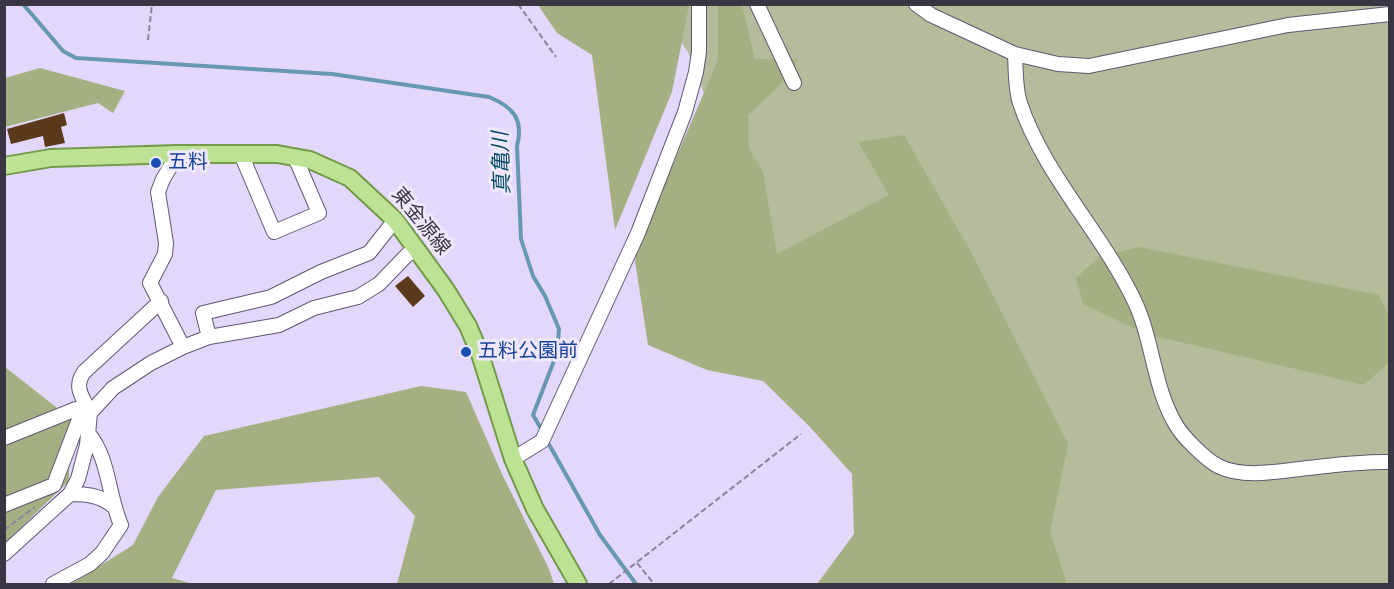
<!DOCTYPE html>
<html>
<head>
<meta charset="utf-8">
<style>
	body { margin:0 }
	#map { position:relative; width:1394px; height:589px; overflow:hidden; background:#e3d8fb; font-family:"Nunito Sans",sans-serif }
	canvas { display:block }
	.frame { position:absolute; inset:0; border:6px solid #3a3543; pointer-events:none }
</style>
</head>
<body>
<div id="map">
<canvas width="1394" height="589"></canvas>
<div class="frame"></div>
</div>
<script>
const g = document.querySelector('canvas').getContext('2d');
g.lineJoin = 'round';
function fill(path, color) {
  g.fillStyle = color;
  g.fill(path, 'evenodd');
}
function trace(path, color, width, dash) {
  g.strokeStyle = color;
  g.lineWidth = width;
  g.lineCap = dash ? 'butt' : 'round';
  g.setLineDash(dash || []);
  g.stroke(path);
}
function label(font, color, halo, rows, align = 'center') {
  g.font = font + ' "Nunito Sans","Noto Sans JP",sans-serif';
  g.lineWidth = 6;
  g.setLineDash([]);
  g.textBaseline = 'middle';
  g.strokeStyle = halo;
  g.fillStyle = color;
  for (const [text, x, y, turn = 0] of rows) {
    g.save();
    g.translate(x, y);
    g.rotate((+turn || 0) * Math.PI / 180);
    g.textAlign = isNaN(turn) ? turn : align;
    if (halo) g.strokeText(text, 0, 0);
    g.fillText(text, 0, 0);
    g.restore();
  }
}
const green = new Path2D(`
	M655 5H1389V584H978L776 279 688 52Z`);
const forest = new Path2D(`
	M538 5H689L672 92 615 230 592 55 557 33Z
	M718 5H742L755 59H798L779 86 748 115 749 148 763 172 777 254 889 195 858 142 904 135 972 254 1068 444 1050 532 1067 584H817L854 534 852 474 810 427 763 381 707 370 648 345 635 261 643 223 672 167 718 60Z
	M40 68 125 91 113 113 98 103 5 127V78Z
	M1139 247 1379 295 1389 316V362L1364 385 1146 334 1083 304 1076 278 1099 257Z
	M5 367 70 418 69 481 5 543Z
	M421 386 466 392 502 474 549 569 554 584H397L415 516 379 477 216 490 172 578 193 584H71L133 545 158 497 204 436Z`);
const stream = new Path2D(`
	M23 4 63 51 76 58 332 74 489 97C513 107 524 119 517 146L521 239 533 276 545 296 559 329 557 353 533 415 543 432
	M546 439 600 535 636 584`);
const building = new Path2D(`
	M64 113 67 125 61 127 65 143 45 147 43 136 11 144 7 129Z
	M408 276 425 296 413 307 395 286Z`);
const path = new Path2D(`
	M518 4 556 57
	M148 40 152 4
	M4 530 35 507
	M637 563 654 584
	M609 584 801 434`);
const minor = new Path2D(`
	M757 4 794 83
	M916 4 931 15 1015 54 1058 64 1089 66 1288 25 1390 14
	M1015 54C1016 70 1015 88 1020 103 1043 173 1102 233 1134 300 1153 339 1153 387 1176 425 1183 437 1205 459 1218 466 1244 479 1280 471 1308 468 1335 465 1362 461 1390 462
	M178 154 163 179 158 192 166 243 165 254 150 283 183 347
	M241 154 274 232 319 213 295 157
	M209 337 203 313 271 297 321 272 369 253 395 220
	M90 413C83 397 73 388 84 372L161 301
	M4 438 76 409 90 413 78 422 54 485 4 505
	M513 459 542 441 638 233 685 112 696 72 699 52V4
	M70 494C86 494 100 495 113 506
	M4 554 70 494 78 479 87 445 90 413 113 388 151 363 183 347 209 337 279 325 314 308 358 297 379 284 407 255 417 249
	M53 584 90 564 102 553 121 525C108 495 109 457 88 433`);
const major = new Path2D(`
	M4 166 51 158 178 154H277L310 160 350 178 395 220 446 290 468 326 480 354 513 459 535 509 578 584`);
const markers = [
	[156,163,6,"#1a4fb4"],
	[466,352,6,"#1a4fb4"]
];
const transitNames = [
	["五料",168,163],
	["五料公園前",478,352]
];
const streetNames = [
	["東金源線",420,222,51]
];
const waterNames = [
	["真亀川",503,163,-92]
];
fill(green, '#b4bc9b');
fill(forest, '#a5b082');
trace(stream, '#6798b2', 4);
fill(building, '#5b3a1b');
trace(minor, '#615774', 16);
trace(major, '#73994a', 20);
trace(path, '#8b839b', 2, [6, 3]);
trace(minor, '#fff', 14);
trace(major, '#bde294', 16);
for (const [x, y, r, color] of markers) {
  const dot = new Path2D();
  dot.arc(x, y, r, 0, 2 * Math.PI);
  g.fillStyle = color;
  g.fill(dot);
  trace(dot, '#efe8fd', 2);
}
label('20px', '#164399', '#efe8fd', transitNames, 'left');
label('20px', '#3a3543', '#efe8fd', streetNames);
label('italic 21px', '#084d67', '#efe8fd', waterNames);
</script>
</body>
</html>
